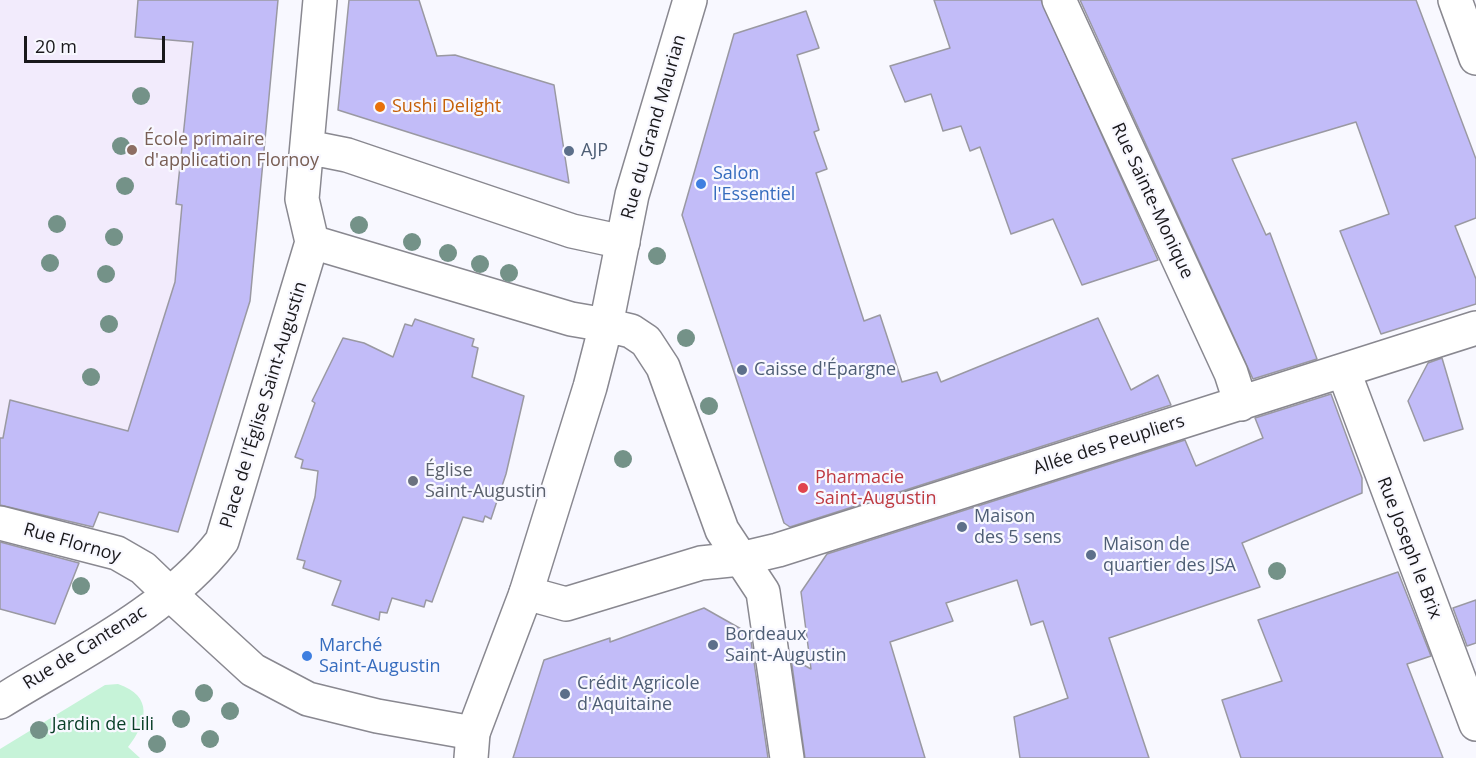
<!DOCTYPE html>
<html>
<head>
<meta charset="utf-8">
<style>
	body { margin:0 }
	#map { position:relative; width:1476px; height:758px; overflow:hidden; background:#f8f8ff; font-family:"Open Sans",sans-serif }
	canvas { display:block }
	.scale { position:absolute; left:24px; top:36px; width:141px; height:27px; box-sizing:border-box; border:3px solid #19181b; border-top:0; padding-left:8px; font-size:18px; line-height:21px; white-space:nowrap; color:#19181b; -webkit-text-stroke:4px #f8f8ff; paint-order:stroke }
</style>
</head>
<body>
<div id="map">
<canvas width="1476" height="758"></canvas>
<div class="scale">20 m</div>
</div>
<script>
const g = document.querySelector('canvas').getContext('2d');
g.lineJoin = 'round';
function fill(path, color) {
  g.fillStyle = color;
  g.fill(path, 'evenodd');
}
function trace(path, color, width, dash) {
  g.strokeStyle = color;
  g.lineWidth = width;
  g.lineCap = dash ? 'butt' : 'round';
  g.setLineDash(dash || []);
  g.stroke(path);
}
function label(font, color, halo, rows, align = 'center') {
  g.font = font + ' "Open Sans",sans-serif';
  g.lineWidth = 4.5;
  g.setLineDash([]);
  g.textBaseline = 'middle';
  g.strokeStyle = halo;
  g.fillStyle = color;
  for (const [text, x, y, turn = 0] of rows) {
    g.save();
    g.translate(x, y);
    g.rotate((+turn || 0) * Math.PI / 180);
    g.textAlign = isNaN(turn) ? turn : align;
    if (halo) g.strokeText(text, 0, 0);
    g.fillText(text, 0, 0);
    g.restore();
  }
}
const education = new Path2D(`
	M0 0H278L178 532 0 486Z`);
const green = new Path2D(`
	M118 684C154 696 147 723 128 747L140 758H0V749L105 685Z`);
const building = new Path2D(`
	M138 0H278L250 301 178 532 99 512 93 527 0 505V438H3L10 400 128 431 175 282 182 205 176 204 193 42 135 37Z
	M349 0H419L437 56 455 55 554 85 569 183 338 110Z
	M934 0H1041L1158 260 1082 285 1053 219 1011 234 980 147 970 151 961 126 943 131 931 94 905 102 890 66 950 48Z
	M1080 0H1416L1476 159V218L1455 226 1476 279V304L1381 334 1340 231 1389 214 1356 122 1232 159 1266 235 1270 233 1317 359 1253 379Z
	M806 11 819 48 797 55 819 130 814 132 827 169 816 173 864 321 880 315 902 382 937 372 941 382 1098 318 1131 390 1158 375 1171 405 790 527 784 523 682 215 734 34Z
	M415 319 474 339 472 346 478 348 472 377 524 396 506 474 491 519 485 516 483 522 463 517 432 602 426 600 424 607 392 598 387 613 380 612 379 620 332 605 341 581 303 568 305 561 297 559 315 497 318 471 301 468 303 460 295 457 315 403 312 401 343 338 364 343 393 357 405 324 412 326Z
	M1442 358 1463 429 1424 441 1408 401 1428 363Z
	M1331 394 1362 478V493L1242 543 1260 587 1109 638 1149 758H1020L1014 717 1068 698 1043 621 1031 625 1017 580 946 603 953 621 890 642 925 758H805L791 658 811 669 801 592 827 554 1185 440 1196 466 1263 438 1255 418Z
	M0 542 79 563 55 624 0 609Z
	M1398 572 1431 656 1407 664 1443 758H1241L1222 700 1282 681 1258 620Z
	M1476 600V643L1467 646 1453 608Z
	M704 608 750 634 768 758H513L544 660 610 638V642Z`);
const pedestrian = new Path2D(`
	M169 593 253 670 308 699 377 716 473 733`);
const minor = new Path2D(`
	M1059 0 1231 373 1241 404
	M1455 0 1476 58
	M307 147 347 155 572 231 623 242
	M312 242 302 199 320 0
	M1344 372 1476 724
	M0 523 117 553 143 568 169 593
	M526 593 566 604 701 563 740 559 778 550 1476 328
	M0 702C76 655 167 612 222 541L312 242 571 319 606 325`);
const tertiary = new Path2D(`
	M606 325 631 331 646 341 663 367 722 530 763 592 787 758
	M471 758 473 733 526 593 590 387 606 325 632 195 690 0`);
const trees = [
	[141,96],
	[121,146],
	[125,186],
	[57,224],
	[359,225],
	[114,237],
	[412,242],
	[448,253],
	[657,256],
	[50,263],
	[480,264],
	[509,273],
	[106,274],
	[109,324],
	[686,338],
	[91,377],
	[709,406],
	[623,459],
	[1277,571],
	[81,586],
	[204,693],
	[230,711],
	[181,719],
	[39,730],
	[210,739],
	[157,744]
];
const markers = [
	[380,107,6,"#e8710a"],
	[132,150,6,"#8d6e63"],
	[569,151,6,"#5c6f8a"],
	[701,184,6,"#3f7fe0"],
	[742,370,6,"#5c6f8a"],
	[413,481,6,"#6b7280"],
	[803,488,6,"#e0444e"],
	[962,527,6,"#5c6f8a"],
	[1091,555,6,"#5c6f8a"],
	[713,645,6,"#5c6f8a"],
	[307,656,6,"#3f7fe0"],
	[565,694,6,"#5c6f8a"]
];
const foodNames = [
	["Sushi Delight",392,107]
];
const streetNames = [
	["Rue du Grand Maurian",654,127,-74],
	["Rue Sainte-Monique",1152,201,65],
	["Place de l'Église Saint-Augustin",264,405,-73],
	["Allée des Peupliers",1109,445,-18],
	["Rue Flornoy",72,543,16],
	["Rue Joseph le Brix",1409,548,69],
	["Rue de Cantenac",85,648,-32]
];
const educationNames = [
	["École primaire",144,140],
	["d'application Flornoy",144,161]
];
const serviceNames = [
	["AJP",581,151],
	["Caisse d'Épargne",754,370],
	["Maison",974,517],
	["des 5 sens",974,538],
	["Maison de",1103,545],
	["quartier des JSA",1103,566],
	["Bordeaux",725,635],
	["Saint-Augustin",725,656],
	["Crédit Agricole",577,684],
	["d'Aquitaine",577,705]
];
const shopNames = [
	["Salon",713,174],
	["l'Essentiel",713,195],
	["Marché",319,646],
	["Saint-Augustin",319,667]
];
const worshipNames = [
	["Église",425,471],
	["Saint-Augustin",425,492]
];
const healthNames = [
	["Pharmacie",815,478],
	["Saint-Augustin",815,499]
];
const parkNames = [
	["Jardin de Lili",103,725]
];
fill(education, '#f2ebfc');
fill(green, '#c6f3d8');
fill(building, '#c2bcf8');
trace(building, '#9a99a2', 1.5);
trace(pedestrian, '#898890', 36);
trace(minor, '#898890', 36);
trace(tertiary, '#898890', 36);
trace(pedestrian, '#fff', 33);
trace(minor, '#fff', 33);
trace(tertiary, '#fff', 33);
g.fillStyle = '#749288';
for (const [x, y] of trees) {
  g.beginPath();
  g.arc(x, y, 9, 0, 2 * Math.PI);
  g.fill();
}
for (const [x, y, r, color] of markers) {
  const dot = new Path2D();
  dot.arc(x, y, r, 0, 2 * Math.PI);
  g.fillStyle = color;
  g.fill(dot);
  trace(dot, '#f8f8ff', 2);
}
label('18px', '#c56008', '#f8f8ff', foodNames, 'left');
label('18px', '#19181b', '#f8f8ff', streetNames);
label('18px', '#785e54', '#f8f8ff', educationNames, 'left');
label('18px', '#4e5e75', '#f8f8ff', serviceNames, 'left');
label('18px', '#366cbe', '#f8f8ff', shopNames, 'left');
label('18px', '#5b616d', '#f8f8ff', worshipNames, 'left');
label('18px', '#be3a42', '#f8f8ff', healthNames, 'left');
label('18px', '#083e26', '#f8f8ff', parkNames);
</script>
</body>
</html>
